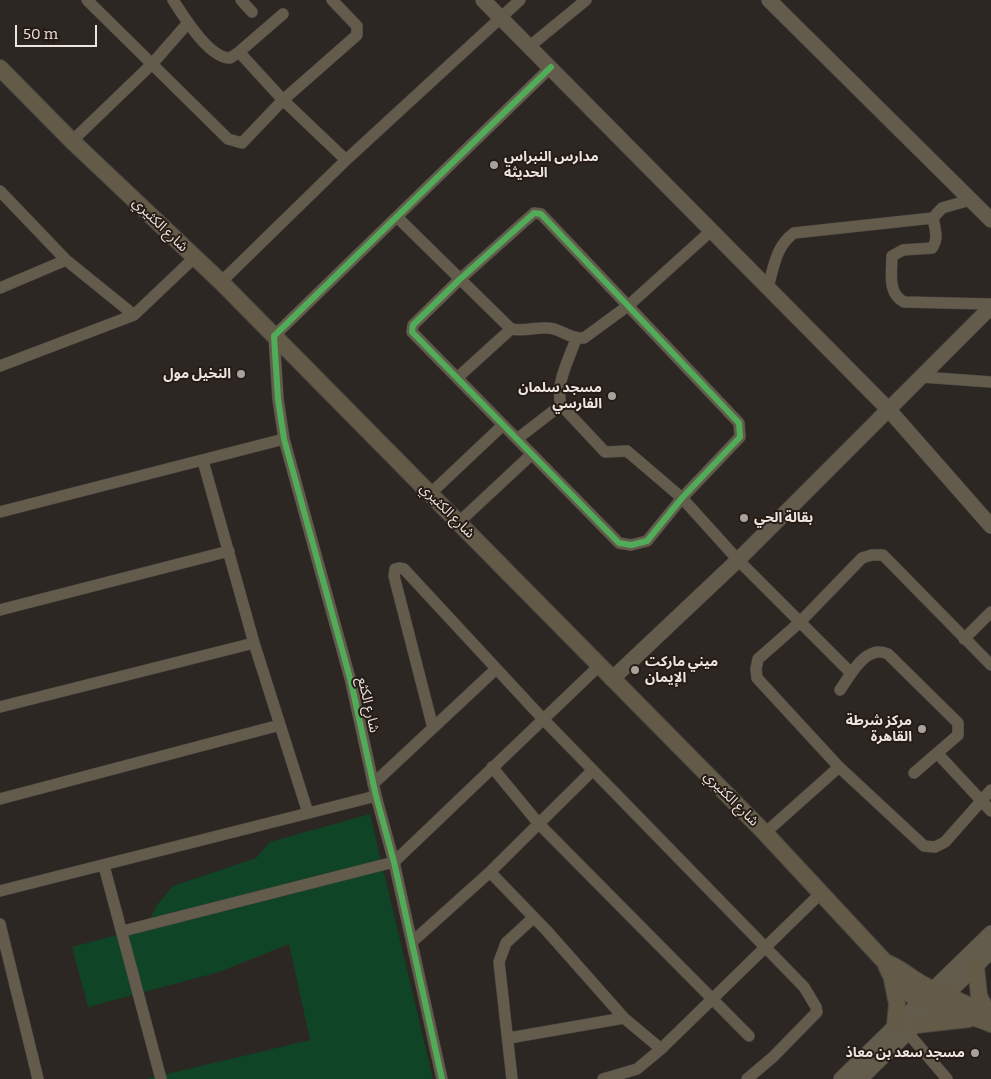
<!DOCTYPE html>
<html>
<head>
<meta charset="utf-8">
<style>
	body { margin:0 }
	#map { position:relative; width:991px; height:1079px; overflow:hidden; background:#2c2722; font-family:Bitter,serif }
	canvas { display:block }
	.scale { position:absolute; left:15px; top:25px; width:82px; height:22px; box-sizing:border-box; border:2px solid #ebe4df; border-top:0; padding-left:6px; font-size:15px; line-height:18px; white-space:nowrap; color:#ebe4df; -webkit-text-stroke:4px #261c15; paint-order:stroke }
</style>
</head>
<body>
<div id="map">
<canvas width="991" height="1079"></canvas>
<div class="scale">50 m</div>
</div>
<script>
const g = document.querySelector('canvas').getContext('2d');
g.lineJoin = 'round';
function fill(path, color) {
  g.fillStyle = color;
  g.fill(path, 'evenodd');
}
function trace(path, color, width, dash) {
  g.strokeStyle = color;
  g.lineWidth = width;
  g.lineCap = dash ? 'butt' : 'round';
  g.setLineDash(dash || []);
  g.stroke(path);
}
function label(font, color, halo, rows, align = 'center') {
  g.font = font + ' Bitter,"Noto Sans Arabic",serif';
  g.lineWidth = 4;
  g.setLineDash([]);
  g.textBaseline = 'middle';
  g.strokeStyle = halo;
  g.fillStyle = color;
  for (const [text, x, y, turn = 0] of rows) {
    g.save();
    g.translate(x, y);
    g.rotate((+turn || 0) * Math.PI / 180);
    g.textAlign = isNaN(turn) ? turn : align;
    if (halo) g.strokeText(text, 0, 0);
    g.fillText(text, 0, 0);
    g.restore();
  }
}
const green = new Path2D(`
	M370 814 433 1079H146L310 1040 289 944 219 972 88 1007 72 947 146 927 157 905 173 886 256 858 270 842Z`);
const minor = new Path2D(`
	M87 0 228 139 242 143 283 100 357 35V26L332 0
	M173 0C184 17 209 58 230 58L239 52 283 100 346 160
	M241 0 252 12
	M530 46 586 0
	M239 52 283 14
	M72 141 152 64 188 23
	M0 191 66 260 134 315
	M534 213 541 214 739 423 740 437 682 498 647 541 631 545 619 543 412 332 413 325 459 280Z
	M397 217 511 329C527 332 541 325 554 329 566 333 572 339 584 338L629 305 712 230
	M933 218C935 229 939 239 932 248L903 250 892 256C892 273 887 293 904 302L991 304
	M221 282 346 160 520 0
	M768 287C774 266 776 246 794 233L933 218 942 208 970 200
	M0 288 66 260
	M576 339C569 359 555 384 561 405L605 452 627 451 682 498 738 560 851 673
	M0 366 134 315 194 258
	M922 377 991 382
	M457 378 511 329
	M517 439 561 405
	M203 461 254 643 308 813
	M430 494 503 425
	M0 512 284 439
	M458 523 532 454
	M0 610 229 551
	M964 639 991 612
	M991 665 883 555H872L862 558 799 623 758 659 756 669 757 678 839 767 924 846 935 847 945 842 991 790
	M840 690C851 674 866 644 888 654L958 723V735L914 773
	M0 707 254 643
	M433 728 394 576 395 569 399 568 404 569 543 719 804 987 816 1007 817 1012 773 1057 747 1079
	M937 753 991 811
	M492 767 539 824 749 1036
	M373 784 496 669
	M0 799 280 725
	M765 833 839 767
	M104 866 161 1079
	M490 872 547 931 624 1018 661 1049
	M0 891 376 796
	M0 924 38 1079
	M123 931 394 862 599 666
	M412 942 490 872 593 770
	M908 1033 947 1079
	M509 1038 624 1018
	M442 1079 394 862 376 796 351 682 284 439 278 399 274 336 551 67
	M512 1079 499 962 506 943 533 918
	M603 1079 637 1069 661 1049 821 893`);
const tertiary = new Path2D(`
	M483 0 889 410 991 526
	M769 0 991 220
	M612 679 738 560 991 307
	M841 1079 991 933
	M860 1079 991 951`);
const secondary = new Path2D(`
	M0 68 72 141 221 282 765 833 885 962C899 1008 954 1007 991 1024
	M885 962C899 967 907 975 919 982 938 994 960 999 979 1011
	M976 967 979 996 990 1017
	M892 979 897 1004 895 1025
	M916 1025 969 1019`);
const cycleway = new Path2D(`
	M534 213 541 214 739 423 740 437 682 498 647 541 631 545 619 543 412 332 413 325 459 280Z
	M442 1079 394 862 376 796 351 682 284 439 278 399 274 336 551 67`);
const markers = [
	[494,165,5,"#a8a29d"],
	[241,374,5,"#a8a29d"],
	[612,396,5,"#a8a29d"],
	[744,518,5,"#a8a29d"],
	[635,670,5,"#a8a29d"],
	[922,729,5,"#a8a29d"],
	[975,1053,5,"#a8a29d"]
];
const poiNames = [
	["مدارس النبراس",504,157,"left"],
	["الحديثة",504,173,"left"],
	["النخيل مول",231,374],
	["مسجد سلمان",602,388],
	["الفارسي",602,404],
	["بقالة الحي",754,518,"left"],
	["ميني ماركت",645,662,"left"],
	["الإيمان",645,678,"left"],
	["مركز شرطة",912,721],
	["القاهرة",912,737],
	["مسجد سعد بن معاذ",965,1053]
];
const streetNames = [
	["شارع الكثيري",160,225,44],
	["شارع الكثيري",447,511,45],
	["شارع الكثع",368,705,77],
	["شارع الكثيري",731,799,45]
];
fill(green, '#0f4426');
trace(minor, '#4a4541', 12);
trace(tertiary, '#4a4541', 16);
trace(secondary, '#4a4541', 18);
trace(minor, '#635c4d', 11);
trace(tertiary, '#635c4d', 15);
trace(secondary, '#635b48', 16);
trace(cycleway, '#51ab58', 6);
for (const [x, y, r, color] of markers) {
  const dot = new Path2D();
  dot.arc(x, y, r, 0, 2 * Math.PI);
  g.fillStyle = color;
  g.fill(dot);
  trace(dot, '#261c15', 2);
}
label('bold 14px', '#ebe4df', '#261c15', poiNames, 'right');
label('14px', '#ebe4df', '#261c15', streetNames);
</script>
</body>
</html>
